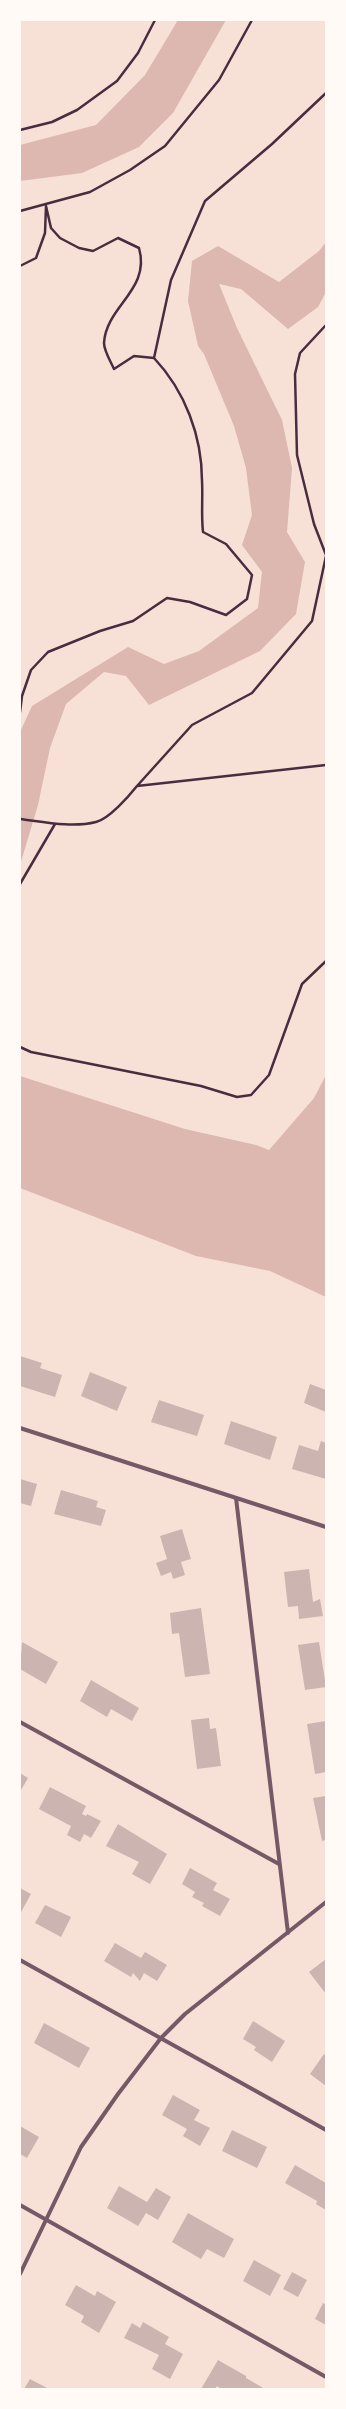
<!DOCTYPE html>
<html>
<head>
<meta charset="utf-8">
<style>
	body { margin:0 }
	#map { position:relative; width:346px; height:2409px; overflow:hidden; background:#f7e1d7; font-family:"IBM Plex Sans",sans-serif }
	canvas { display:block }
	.frame { position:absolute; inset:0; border:21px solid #fffaf5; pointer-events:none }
</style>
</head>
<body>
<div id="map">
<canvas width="346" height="2409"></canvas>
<div class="frame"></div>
</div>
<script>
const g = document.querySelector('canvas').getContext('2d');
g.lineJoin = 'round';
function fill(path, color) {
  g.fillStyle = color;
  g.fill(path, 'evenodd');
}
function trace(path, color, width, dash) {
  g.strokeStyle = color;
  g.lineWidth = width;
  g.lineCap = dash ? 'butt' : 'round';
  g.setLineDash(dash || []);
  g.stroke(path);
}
const water = new Path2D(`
	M178 20H226L173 113 139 147 82 173 20 181V145L96 125 145 75Z
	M326 242V292L318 307 288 329 241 289 219 284 237 328 282 420 292 468 287 532 305 562 296 614 260 651 149 705 126 676 104 672 66 704 50 748 38 805 20 865V732L32 706 128 647 164 664 199 651 258 608 262 572 242 545 252 515 246 468 234 426 204 354 198 346 188 301 192 261 218 246 279 282 319 251Z
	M326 1075V1297L270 1271 196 1256 20 1188V1076L185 1129 256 1145 269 1150 314 1098Z`);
const building = new Path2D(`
	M20 1356 42 1363 40 1368 62 1375 55 1397 20 1386Z
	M90 1372 127 1387 117 1411 81 1396Z
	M310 1384 326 1390V1412L304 1403Z
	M159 1400 204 1415 197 1436 151 1422Z
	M231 1421 277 1437 270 1460 224 1444Z
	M321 1441 326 1443V1479L292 1469 299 1445 318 1451Z
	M20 1479 37 1484 31 1506 20 1503Z
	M61 1490 98 1501 96 1507 106 1510 101 1526 54 1514Z
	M182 1529 191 1559 181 1562 185 1575 173 1579 171 1572 161 1576 156 1563 167 1559 160 1536Z
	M309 1569 313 1602 320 1599 323 1616 299 1619 298 1606 288 1607 284 1572Z
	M201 1608 210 1674 185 1677 179 1633 172 1634 170 1613Z
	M22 1642 58 1662 46 1684 20 1669Z
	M319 1642 326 1687 305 1690 298 1645Z
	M91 1680 139 1708 132 1721 111 1709 107 1717 80 1701Z
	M209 1718 210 1729 216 1728 221 1766 197 1769 191 1720Z
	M326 1721V1772L315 1774 307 1724Z
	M20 1773 28 1778 20 1792Z
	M50 1787 86 1806 82 1814 86 1816 87 1814 101 1821 91 1838 84 1834 80 1842 67 1835 71 1826 39 1809Z
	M326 1796V1840L322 1841 313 1798Z
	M118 1824 167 1854 150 1884 132 1874 139 1862 106 1846Z
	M190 1868 217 1883 213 1890 230 1899 220 1916 202 1906 204 1903 192 1897 195 1892 182 1884Z
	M20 1888 31 1894 20 1914Z
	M45 1905 71 1917 61 1937 35 1923Z
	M115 1943 141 1958 145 1952 167 1965 157 1981 144 1973 140 1981 133 1973 131 1977 104 1961Z
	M326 1959V1994L309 1972Z
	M253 2021 285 2041 272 2062 254 2050 256 2047 243 2039Z
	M44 2023 90 2048 79 2068 34 2043Z
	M324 2054 326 2056V2086L310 2074Z
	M173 2095 200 2110 194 2120 210 2128 200 2146 183 2136 187 2129 162 2115Z
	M20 2126 39 2137 27 2158 20 2154Z
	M232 2130 267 2147 257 2168 222 2151Z
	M295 2165 326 2183V2210L316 2204 317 2201 285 2183Z
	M119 2186 147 2202 156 2188 171 2197 158 2220 146 2213 138 2226 107 2208Z
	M188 2213 234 2239 224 2258 207 2249 201 2259 172 2242Z
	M254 2260 281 2275 270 2296 243 2281Z
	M292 2272 307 2280 298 2297 283 2289Z
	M76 2285 95 2296 97 2291 116 2302 99 2333 81 2322 84 2316 65 2305Z
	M323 2303 326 2305V2325L315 2319Z
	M143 2322 169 2337 165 2344 183 2354 170 2379 152 2369 159 2355 124 2338 132 2323 140 2328Z
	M218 2360 246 2376V2378L265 2389H221L217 2386 215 2389H201Z
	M30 2379 49 2389H24Z`);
const path = new Path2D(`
	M20 130 52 122 77 110 117 81 138 53 155 20
	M20 211 90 192 130 170 165 146 219 80 252 20
	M20 266 36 258 45 233 46 206 51 228 60 238 79 248 93 251 118 238 139 248C151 290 106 306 104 343 104 351 111 362 114 369L134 356 154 358C185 391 202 436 202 481 203 499 201 513 203 532L226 544 252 575 247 599 226 615 190 602 167 598 133 621 100 631 48 652 31 670 22 696 20 712
	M326 325 300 353 295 374 297 455 314 524 326 555
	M154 358 171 280 205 201 272 144 326 93
	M137 786 192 725 252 693 312 621 326 556
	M20 819C44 822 72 828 96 822 109 819 129 796 137 786L326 765
	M20 884 55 824
	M20 1047 31 1052 201 1086 237 1097 251 1095 269 1075 302 984 326 961`);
const minor = new Path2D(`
	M20 1428 326 1527
	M236 1498 288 1933
	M20 1722 279 1864
	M20 1960 326 2130
	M20 2205 326 2377
	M20 2274 81 2147 118 2094 161 2038 185 2014 326 1902`);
fill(water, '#dcb8b0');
fill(building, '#ccb4b1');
trace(path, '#4a2c40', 2.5);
trace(minor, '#755966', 4);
</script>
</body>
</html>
